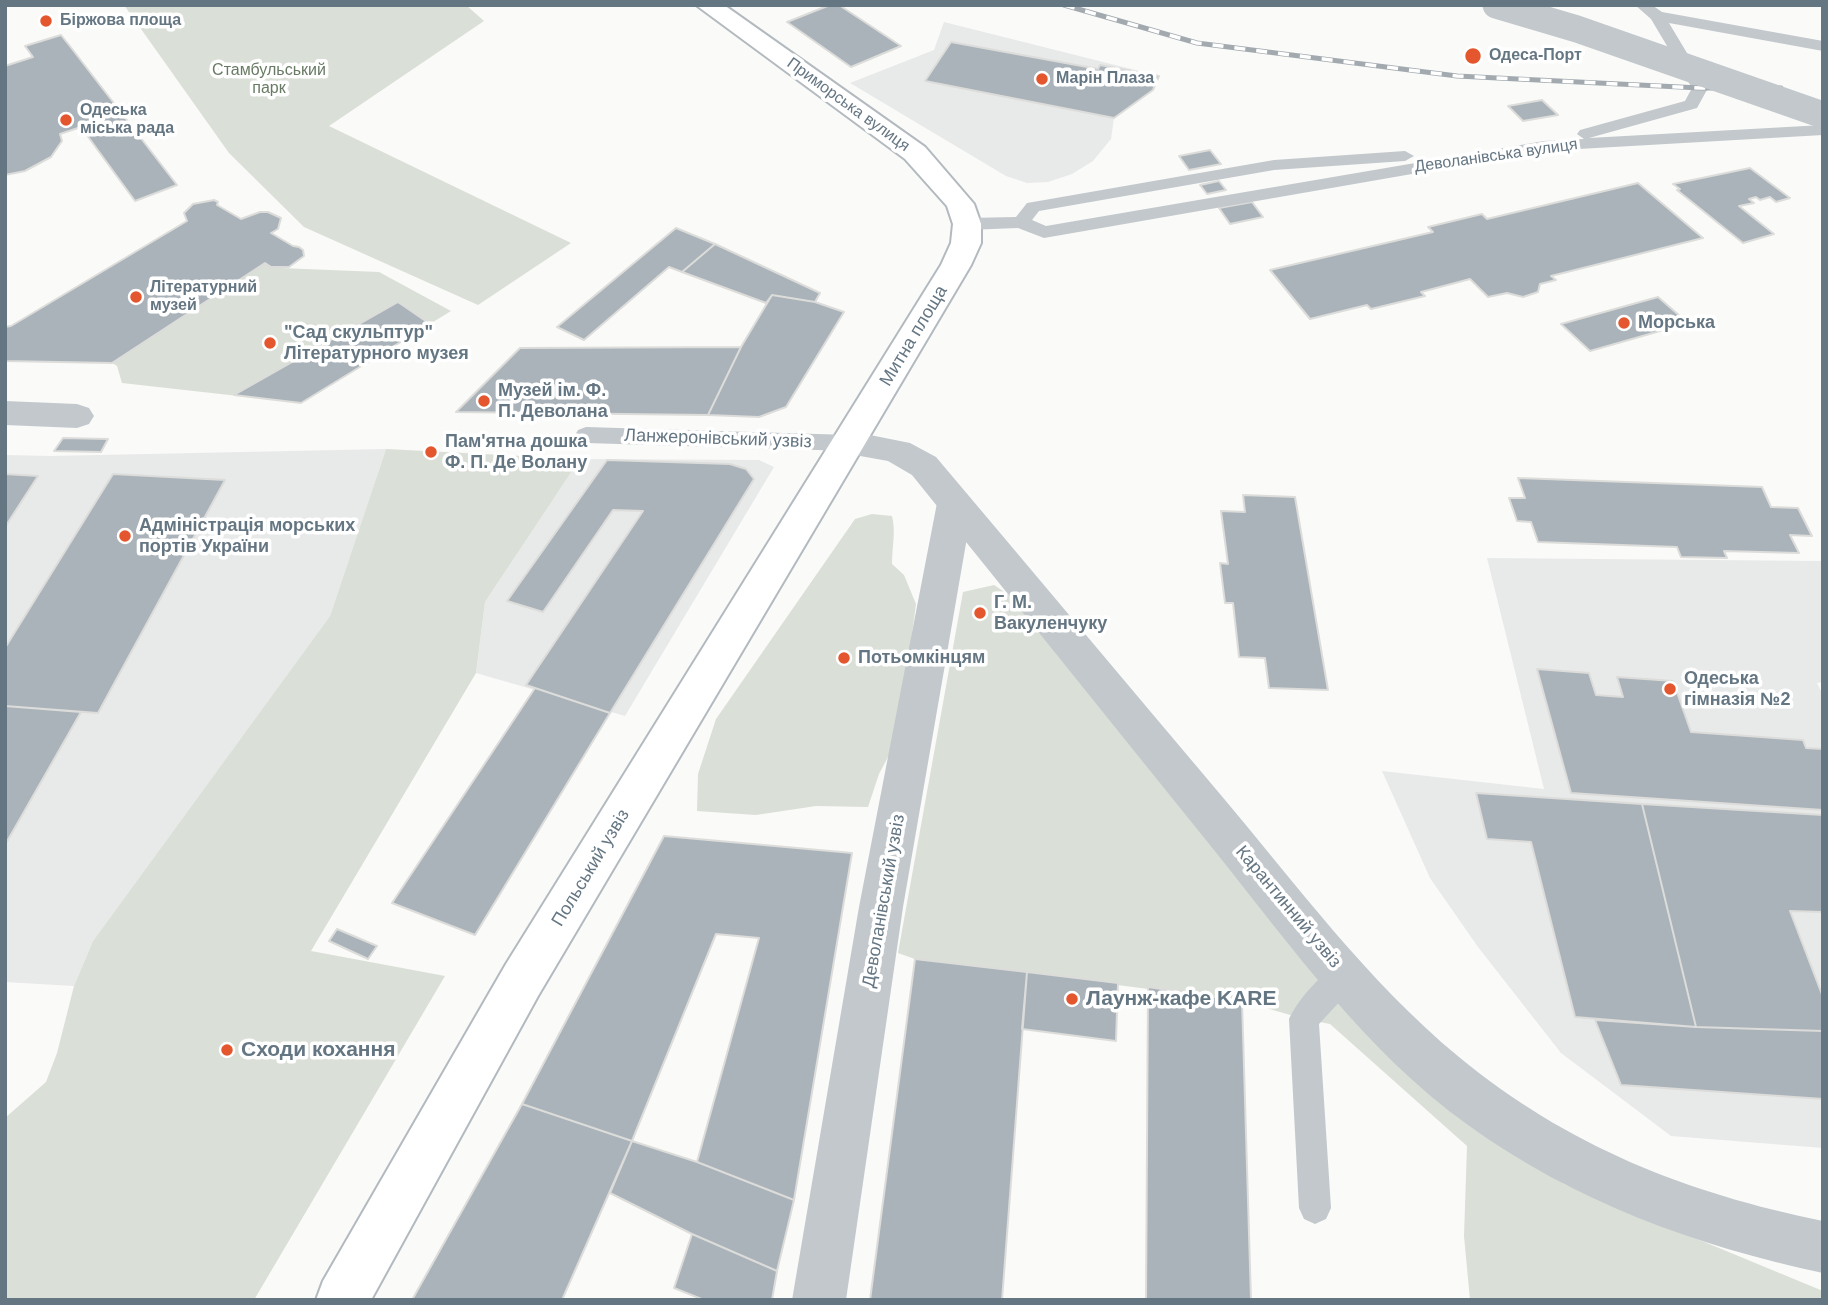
<!DOCTYPE html>
<html>
<head>
<meta charset="utf-8">
<style>
	body { margin:0 }
	#map { position:relative; width:1828px; height:1305px; overflow:hidden; background:#fafaf8; font-family:Helvetica,sans-serif }
	canvas { display:block }
	.frame { position:absolute; inset:0; border:7px solid #657683; pointer-events:none }
</style>
</head>
<body>
<div id="map">
<canvas width="1828" height="1305"></canvas>
<div class="frame"></div>
</div>
<script>
const g = document.querySelector('canvas').getContext('2d');
g.lineJoin = 'round';
function fill(path, color) {
  g.fillStyle = color;
  g.fill(path, 'evenodd');
}
function trace(path, color, width, dash) {
  g.strokeStyle = color;
  g.lineWidth = width;
  g.lineCap = dash ? 'butt' : 'round';
  g.setLineDash(dash || []);
  g.stroke(path);
}
function label(font, color, halo, rows, align = 'center') {
  g.font = font + ' Helvetica,sans-serif';
  g.lineWidth = 7;
  g.setLineDash([]);
  g.textBaseline = 'middle';
  g.strokeStyle = halo;
  g.fillStyle = color;
  for (const [text, x, y, turn = 0] of rows) {
    g.save();
    g.translate(x, y);
    g.rotate((+turn || 0) * Math.PI / 180);
    g.textAlign = isNaN(turn) ? turn : align;
    if (halo) g.strokeText(text, 0, 0);
    g.fillText(text, 0, 0);
    g.restore();
  }
}
const built = new Path2D(`
	M944 22 1159 76 1153 90 1114 118 1111 139 1093 161 1072 174 1048 182 1027 183 1006 176 850 83 934 50Z
	M386 449 330 616 93 941 74 986 5 982V455L51 456Z
	M580 459 759 460 774 467 625 716 476 673 485 602Z
	M1487 558 1823 561V682L1817 683 1823 695V1148L1671 1136 1561 1053 1478 947 1430 878 1382 771 1544 789Z`);
const green = new Path2D(`
	M124 5H466L484 21 329 126 571 243 478 305 304 227 229 153Z
	M265 263 280 268 379 272 451 311 301 403 122 383 117 366 112 363Z
	M386 449 580 459 485 602 476 673 311 951 445 976 254 1300H5V1118L46 1082 57 1053 74 986 93 941 330 616Z
	M872 514 892 516C896 532 892 547 892 564L904 575 916 604 898 738 879 774 868 807 816 806 756 815 697 811 698 774 716 719 855 519Z
	M994 585 1018 601 1352 996 1564 1184 1823 1291V1300H1470L1464 1236 1467 1146 1330 1024 1304 1019 1242 1001 915 959 898 953 963 592Z`);
const building = new Path2D(`
	M830 5H839L901 46 851 67 787 22Z
	M61 35 69 45 177 185 135 201 81 127 60 134 62 141 51 157 25 171 5 175V66L33 57 25 46Z
	M951 42 1098 69 1100 65 1159 76 1153 90 1114 118 925 81Z
	M1542 100 1558 115 1523 121 1508 106Z
	M1210 150 1221 164 1189 170 1179 156Z
	M1750 168 1790 198 1776 202 1770 197 1760 200 1756 197 1749 199 1754 203 1739 206 1774 234 1743 243 1677 190 1680 189 1673 184Z
	M1219 181 1226 190 1207 194 1200 185Z
	M1638 183 1703 238 1551 276 1556 280 1540 284 1538 292 1523 297 1507 293 1488 297 1470 279 1421 292 1425 296 1371 309 1367 305 1310 319 1270 270 1433 232 1428 227 1482 214 1487 219Z
	M214 200 218 202 217 205 241 219 260 212H268L281 218 278 229 271 233 293 246 299 247 303 250 304 256 289 267H271L265 263 112 363 5 361V327L11 326 187 221 184 213 193 204Z
	M1252 202 1263 217 1230 224 1219 208Z
	M676 228 715 244 682 272 669 267 584 340 557 327Z
	M715 244 820 293 815 302 772 295 766 303 682 272Z
	M772 295 815 302 844 312 786 407 759 417 708 415 741 347Z
	M1658 297 1688 323 1590 351 1561 324Z
	M398 302 430 324 301 403 234 395Z
	M741 347 708 415 456 412 520 348Z
	M63 438 108 439 101 452 54 451Z
	M607 460 730 464 746 469 754 479 610 713 526 685 643 511 613 510 543 612 507 601Z
	M5 474 38 476 5 527Z
	M113 474 225 480 98 713 5 706V648Z
	M1518 478 1762 487 1771 507 1798 508 1812 536 1790 535 1799 553 1724 551 1727 558 1681 557 1677 547 1538 542 1531 522 1517 521 1509 498H1525Z
	M1243 495 1295 497 1328 690 1269 688 1265 658 1239 657 1233 603H1225L1220 563 1228 564 1221 511 1245 512Z
	M1537 669 1589 673 1596 695 1623 697 1617 677 1673 681 1691 732 1803 740 1806 748 1823 749V810L1571 793Z
	M535 688 610 713 475 935 392 903Z
	M5 706 81 712 5 845Z
	M1476 793 1642 804 1696 1027 1575 1017 1531 842 1487 839Z
	M1642 804 1823 815V912L1790 911 1823 997V1031L1696 1027Z
	M664 836 852 853 794 1200 697 1162 759 938 716 934 632 1141 522 1104Z
	M337 929 377 946 368 959 329 941Z
	M915 959 1027 972 1002 1300H870Z
	M1027 972 1118 983 1116 1041 1022 1029Z
	M1148 987 1242 1001 1251 1300H1146Z
	M1595 1020 1696 1027 1823 1031V1099L1621 1085Z
	M522 1104 632 1141 562 1300H412Z
	M632 1141 697 1162 794 1200 777 1271 692 1234 610 1193Z
	M692 1234 777 1271 772 1300H704L674 1288Z`);
const service = new Path2D(`
	M1635 5H1652L1662 12 1823 41V51L1669 23 1708 88 1697 108 1589 138 1823 125V135L1544 151 1044 238 1018 228 967 230 958 224 967 218 1016 217 1027 203 1033 202 1274 160 1405 151 1414 156 1405 161 1274 170 1039 211 1032 220 1046 226 1544 141 1584 139 1577 134 1580 130 1685 101 1692 88 1651 19Z
	M586 427 850 435 858 438 861 443 858 448 850 451 586 443 578 440 575 435 578 430Z
	M1344 962 1354 966 1359 976 1354 986 1319 1024 1331 1208 1326 1219 1315 1224 1304 1219 1299 1208 1289 1019C1298 999 1324 970 1344 962Z`);
const minor = new Path2D(`
	M5 401 77 404 89 408 94 416 89 424 77 428 5 425Z
	M955 490 967 494 973 503 903 907 846 1300H792L859 907 937 503 943 494Z`);
const tertiary = new Path2D(`
	M850 431 910 443 936 457C1031 569 1125 682 1220 794 1296 884 1368 982 1459 1057 1567 1146 1686 1193 1823 1221V1273C1696 1246 1573 1201 1468 1125 1366 1052 1292 947 1214 850 1113 725 1013 600 912 475L888 461 838 452 833 443 838 434Z`);
const secondary = new Path2D(`
	M696 5H724L925 147 974 204 981 224V243L971 265 538 996 371 1300H316L323 1281 506 964 941 265 951 243 953 224 947 206 905 159Z`);
const rail = new Path2D(`
	M1064 5 1197 43 1457 76 1700 88H1781`);
const minorBridge = new Path2D(`
	M1496 5 1577 29 1823 115`);
const markers = [
	[46,21,7,"#e4572e"],
	[1473,56,9,"#e4572e"],
	[1042,79,7,"#e4572e"],
	[66,120,7,"#e4572e"],
	[136,297,7,"#e4572e"],
	[1624,323,7,"#e4572e"],
	[270,343,7,"#e4572e"],
	[484,401,7,"#e4572e"],
	[431,452,7,"#e4572e"],
	[125,536,7,"#e4572e"],
	[980,613,7,"#e4572e"],
	[844,658,7,"#e4572e"],
	[1670,689,7,"#e4572e"],
	[1072,999,7,"#e4572e"],
	[227,1050,7,"#e4572e"]
];
const farPoinames = [
	["Біржова площа",60,21],
	["Одеса-Порт",1489,56],
	["Марін Плаза",1056,79],
	["Одеська",80,111],
	["міська рада",80,129],
	["Літературний",150,288],
	["музей",150,306]
];
const farParknames = [
	["Стамбульський",269,71],
	["парк",269,89]
];
const farStreetnames = [
	["Приморська вулиця",848,105,36],
	["Деволанівська вулиця",1496,156,-8]
];
const poiNames = [
	["Морська",1638,323],
	["\"Сад скульптур\"",284,333],
	["Літературного музея",284,354],
	["Музей ім. Ф.",498,391],
	["П. Деволана",498,412],
	["Пам'ятна дошка",445,442],
	["Ф. П. Де Волану",445,463],
	["Адміністрація морських",139,526],
	["портів України",139,547],
	["Г. М.",994,603],
	["Вакуленчуку",994,624],
	["Потьомкінцям",858,658],
	["Одеська",1684,679],
	["гімназія №2",1684,700]
];
const streetNames = [
	["Митна площа",914,336,-59],
	["Ланжеронівський узвіз",718,439,2],
	["Польський узвіз",591,868,-59],
	["Деволанівський узвіз",884,901,-80],
	["Карантинний узвіз",1288,907,50]
];
const nearPoinames = [
	["Лаунж-кафе KARE",1086,999],
	["Сходи кохання",241,1050]
];
fill(built, '#e8e9e9');
fill(green, '#dadfd7');
fill(building, '#aab3b9');
trace(building, '#dcdcda', 2);
trace(secondary, '#b3babf', 4);
fill(service, '#c3c8cc');
fill(minor, '#c3c8cc');
fill(tertiary, '#c3c8cc');
fill(secondary, '#fff');
trace(rail, '#a2aab0', 5);
trace(rail, '#fff', 3.5, [11]);
trace(minorBridge, '#c3c8cc', 27);
for (const [x, y, r, color] of markers) {
  const dot = new Path2D();
  dot.arc(x, y, r, 0, 2 * Math.PI);
  g.fillStyle = color;
  g.fill(dot);
  trace(dot, '#fff', 2.5);
}
label('bold 16px', '#657683', '#fff', farPoinames, 'left');
label('16px', '#687a64', '#fff', farParknames);
label('16px', '#657683', '#fff', farStreetnames);
label('bold 18px', '#657683', '#fff', poiNames, 'left');
label('18px', '#657683', '#fff', streetNames);
label('bold 21px', '#657683', '#fff', nearPoinames, 'left');
</script>
</body>
</html>
